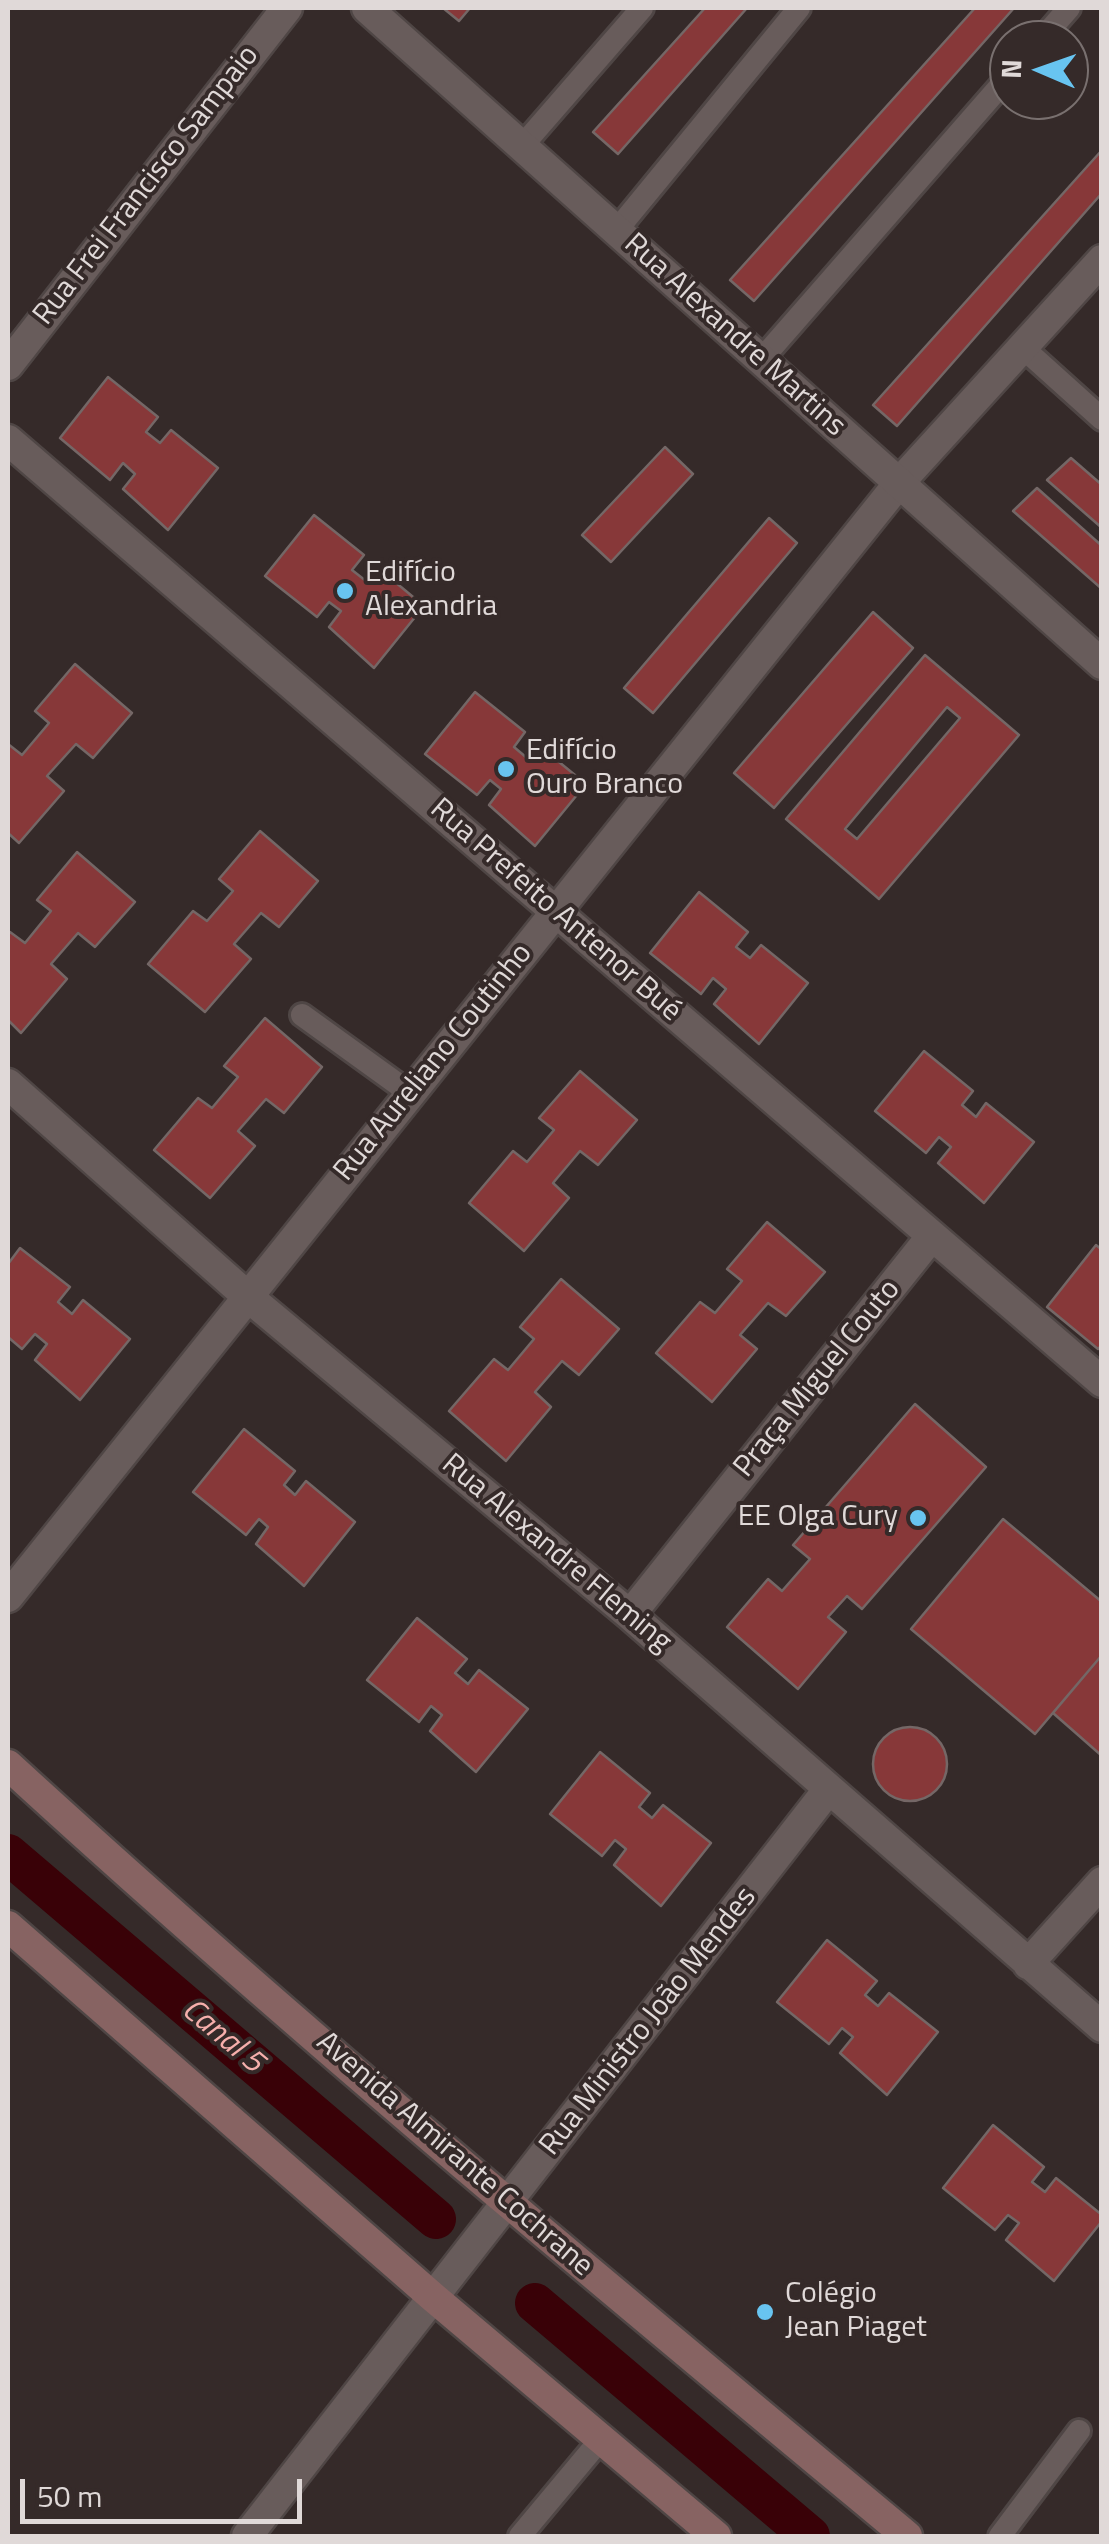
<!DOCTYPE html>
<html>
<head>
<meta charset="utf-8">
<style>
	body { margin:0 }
	#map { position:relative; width:1109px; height:2544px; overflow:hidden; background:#352a29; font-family:"Titillium Web",sans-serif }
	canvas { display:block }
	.frame { position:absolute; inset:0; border:10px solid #e0d9d8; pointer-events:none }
	.north { position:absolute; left:989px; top:20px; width:100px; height:100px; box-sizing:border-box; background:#352a29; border:2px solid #79706f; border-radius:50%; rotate:272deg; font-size:28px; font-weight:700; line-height:40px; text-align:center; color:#e0d9d8 }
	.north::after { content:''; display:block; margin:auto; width:35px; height:45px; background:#68c4f0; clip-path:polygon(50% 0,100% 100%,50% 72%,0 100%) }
	.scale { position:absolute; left:20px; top:2479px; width:282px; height:45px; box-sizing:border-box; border:5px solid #e0d9d8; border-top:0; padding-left:12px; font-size:30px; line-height:35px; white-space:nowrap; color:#e0d9d8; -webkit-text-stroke:8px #352a29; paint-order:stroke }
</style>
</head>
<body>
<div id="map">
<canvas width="1109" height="2544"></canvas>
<div class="frame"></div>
<div class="north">N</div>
<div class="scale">50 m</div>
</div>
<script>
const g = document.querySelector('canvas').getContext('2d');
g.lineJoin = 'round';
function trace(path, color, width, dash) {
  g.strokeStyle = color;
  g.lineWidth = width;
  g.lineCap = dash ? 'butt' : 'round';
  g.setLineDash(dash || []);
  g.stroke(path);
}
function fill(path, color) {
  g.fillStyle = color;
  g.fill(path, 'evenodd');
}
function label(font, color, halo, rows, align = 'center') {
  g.font = font + ' "Titillium Web",sans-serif';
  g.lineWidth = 8;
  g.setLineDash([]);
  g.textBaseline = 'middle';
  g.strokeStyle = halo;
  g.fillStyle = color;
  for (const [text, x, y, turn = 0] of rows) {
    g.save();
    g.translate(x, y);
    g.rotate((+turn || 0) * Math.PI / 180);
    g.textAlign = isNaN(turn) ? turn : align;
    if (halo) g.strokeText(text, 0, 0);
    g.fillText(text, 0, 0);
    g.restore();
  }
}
const canal = new Path2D(`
	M8 1854 436 2219
	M535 2303 810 2536`);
const building = new Path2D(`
	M443 8H470L459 21Z
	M705 8H747L618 154 593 132Z
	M975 8H1014L754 301 730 280Z
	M1102 150V193L897 426 873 405Z
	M108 377 158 417 146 432 160 443 171 430 218 468 168 530 123 489 135 474 123 463 110 480 60 438Z
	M665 447 693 474 611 562 582 535Z
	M1071 458 1102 485V528L1047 480Z
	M1037 488 1102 546V589L1013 511Z
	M314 515 364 555 352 570 366 581 377 567 424 606 374 668 329 627 341 611 329 602 317 617 265 576Z
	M769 518 797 543 653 713 624 688Z
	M873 612 913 648 774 808 734 773Z
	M925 655 1019 735 879 899 786 819ZM947 707 960 718 857 839 845 829Z
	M75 664 132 713 93 758 76 744 47 776 64 791 19 843 8 833V744L22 755 49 723 35 711Z
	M475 692 525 732 514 747 527 758 537 744 586 784 535 846 489 805 501 789 490 780 477 795 425 754Z
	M260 831 318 881 279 927 261 913 234 944 251 959 205 1012 148 964 193 911 207 921 233 891 219 879Z
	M77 852 135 902 95 947 78 933 51 964 67 979 21 1033 8 1020V935L10 932 25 943 51 911 37 900Z
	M699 892 748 932 736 947 750 958 761 945 808 983 759 1044 714 1004 726 989 713 978 701 994 650 953Z
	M265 1018 322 1067 284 1113 266 1099 238 1131 255 1146 210 1198 154 1150 198 1098 212 1108 238 1077 224 1066Z
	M924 1051 973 1091 962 1105 976 1117 986 1103 1034 1142 984 1203 938 1163 951 1147 939 1137 926 1153 875 1111Z
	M580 1071 637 1120 598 1165 580 1151 553 1183 569 1198 524 1251 469 1203 513 1151 527 1162 554 1130 539 1118Z
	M767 1222 825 1272 786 1316 768 1303 740 1335 757 1349 712 1402 656 1353 700 1302 715 1313 742 1281 727 1269Z
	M1096 1245 1102 1250V1345L1098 1349 1047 1307Z
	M20 1248 70 1287 58 1302 72 1314 83 1300 130 1339 80 1400 35 1360 47 1344 35 1334 22 1349 8 1337V1264Z
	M561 1279 619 1329 579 1375 562 1361 535 1392 551 1407 506 1461 449 1411 494 1359 508 1370 534 1339 520 1327Z
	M915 1404 986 1467 862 1609 847 1596 828 1617 846 1632 798 1689 727 1627 768 1579 782 1591 810 1559 793 1545Z
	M244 1429 295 1471 284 1485 295 1495 306 1481 355 1522 304 1586 256 1544 268 1527 259 1519 246 1535 193 1492Z
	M1003 1519 1102 1602V1655L1035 1734 911 1629Z
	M417 1618 467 1659 455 1673 468 1684 479 1670 528 1709 476 1772 430 1731 442 1715 431 1706 419 1722 367 1680Z
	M1102 1655V1756L1053 1713Z
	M873 1764a37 37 0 1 1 74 0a37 37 0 1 1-74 0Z
	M600 1752 650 1793 639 1807 652 1818 663 1805 711 1843 661 1906 614 1865 626 1849 615 1840 602 1856 550 1814Z
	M827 1940 877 1981 865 1995 878 2006 889 1993 938 2032 887 2095 840 2053 853 2037 842 2028 829 2044 777 2002Z
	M993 2125 1044 2167 1032 2182 1045 2192 1056 2178 1102 2215V2221L1054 2281 1006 2240 1019 2223 1008 2215 995 2230 943 2188Z`);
const service = new Path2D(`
	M1041 40 1069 8
	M522 146 642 8
	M616 231 799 8
	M1022 347 1102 419
	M761 360 1009 76
	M302 1015 410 1093
	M520 2536 601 2439
	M1000 2536 1079 2431`);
const minor = new Path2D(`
	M8 440 1102 1382
	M8 1084 247 1296 630 1615 1102 2027
	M8 1597 899 483 1102 260
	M630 1615 931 1237
	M1028 1964 1102 1882
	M247 2536 828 1790`);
const tertiary = new Path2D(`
	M367 8 1102 664
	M8 365 287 8`);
const secondary = new Path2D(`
	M8 1765C299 2032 604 2284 907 2536
	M8 1926 434 2298 716 2536`);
const markers = [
	[345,591,10,"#68c4f0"],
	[506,769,10,"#68c4f0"],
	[918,1518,10,"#68c4f0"],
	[765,2312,10,"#68c4f0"]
];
const streetNames = [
	["Rua Frei Francisco Sampaio",147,186,-52],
	["Rua Alexandre Martins",734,336,42],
	["Rua Prefeito Antenor Bué",555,911,41],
	["Rua Aureliano Coutinho",434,1063,-51],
	["Praça Miguel Couto",818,1379,-51],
	["Rua Alexandre Fleming",556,1554,40],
	["Rua Ministro João Mendes",649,2022,-52],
	["Avenida Almirante Cochrane",454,2155,41]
];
const poiNames = [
	["Edifício",365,574],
	["Alexandria",365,608],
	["Edifício",526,752],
	["Ouro Branco",526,786],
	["EE Olga Cury",898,1518,"right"],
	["Colégio",785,2295],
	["Jean Piaget",785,2329]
];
const waterNames = [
	["Canal 5",222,2037,40]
];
trace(canal, '#390107', 40);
fill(building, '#873839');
trace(building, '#746766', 2.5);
trace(service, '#4f4645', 28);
trace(minor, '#4f4645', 35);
trace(tertiary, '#4f4645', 35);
trace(secondary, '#4f4645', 35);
trace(service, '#685c5b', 22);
trace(minor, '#685c5b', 30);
trace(tertiary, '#685c5b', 30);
trace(secondary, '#876362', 30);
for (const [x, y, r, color] of markers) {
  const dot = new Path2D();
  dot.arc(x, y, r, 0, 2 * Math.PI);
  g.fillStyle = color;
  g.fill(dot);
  trace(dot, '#352a29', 4);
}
label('30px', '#e0d9d8', '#352a29', streetNames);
label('30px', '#e0d9d8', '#352a29', poiNames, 'left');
label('italic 32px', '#f6afac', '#352a29', waterNames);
</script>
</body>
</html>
